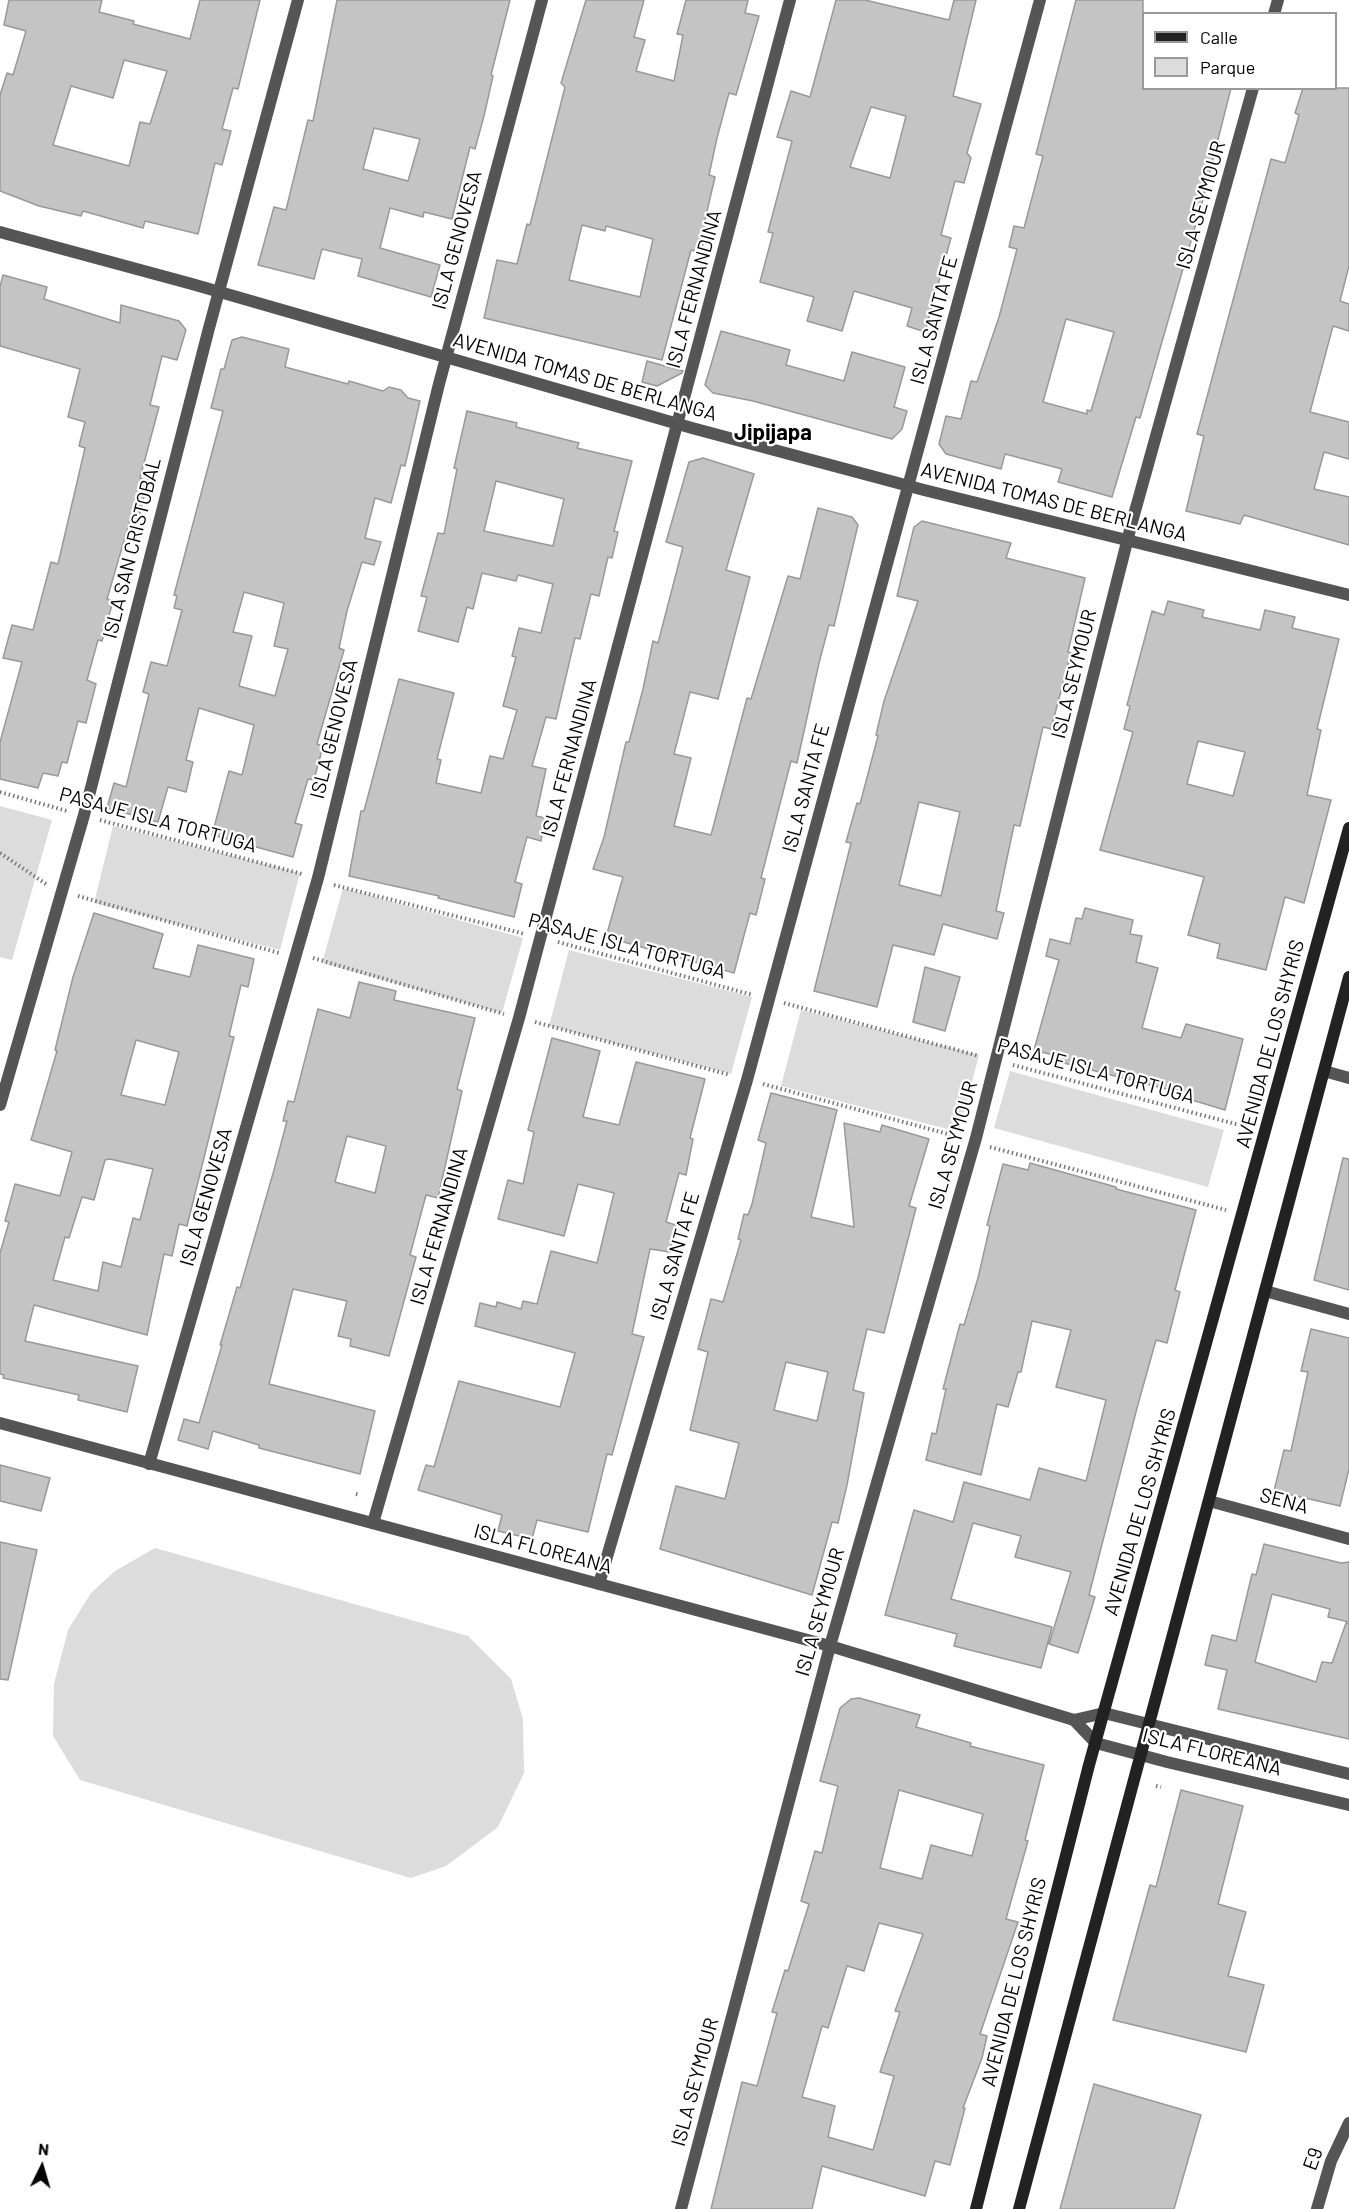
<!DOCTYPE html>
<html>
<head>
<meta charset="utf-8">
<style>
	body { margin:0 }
	#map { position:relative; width:1349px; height:2209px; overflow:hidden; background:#fff; font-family:Barlow,sans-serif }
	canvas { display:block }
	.legend { position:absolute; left:1142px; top:12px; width:195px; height:78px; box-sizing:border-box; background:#fff; border:2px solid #999; margin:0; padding:8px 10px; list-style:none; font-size:18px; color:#000 }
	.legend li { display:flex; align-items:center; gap:12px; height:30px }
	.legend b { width:30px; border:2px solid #999 }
	.north { position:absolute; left:12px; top:2137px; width:60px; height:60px; -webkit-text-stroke:4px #fff; paint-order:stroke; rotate:5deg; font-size:16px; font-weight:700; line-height:24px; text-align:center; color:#000 }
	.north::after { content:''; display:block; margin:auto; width:21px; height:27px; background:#000; clip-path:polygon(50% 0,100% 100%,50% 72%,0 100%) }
</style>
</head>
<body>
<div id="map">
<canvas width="1349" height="2209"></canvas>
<ul class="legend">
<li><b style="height:8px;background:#222"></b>Calle</li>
<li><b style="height:16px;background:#dcdcdc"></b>Parque</li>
</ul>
<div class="north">N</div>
</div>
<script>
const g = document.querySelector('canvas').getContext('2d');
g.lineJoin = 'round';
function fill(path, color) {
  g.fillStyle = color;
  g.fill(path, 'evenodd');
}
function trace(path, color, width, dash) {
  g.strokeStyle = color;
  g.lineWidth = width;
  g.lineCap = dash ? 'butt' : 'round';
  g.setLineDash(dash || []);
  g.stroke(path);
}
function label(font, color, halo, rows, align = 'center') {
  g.font = font + ' Barlow,sans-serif';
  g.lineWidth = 4.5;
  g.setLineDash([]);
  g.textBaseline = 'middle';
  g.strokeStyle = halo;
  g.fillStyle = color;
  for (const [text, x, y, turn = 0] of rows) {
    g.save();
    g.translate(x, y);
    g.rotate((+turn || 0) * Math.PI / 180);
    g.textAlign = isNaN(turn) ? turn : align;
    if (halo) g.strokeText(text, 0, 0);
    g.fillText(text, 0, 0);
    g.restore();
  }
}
const green = new Path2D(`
	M0 806 52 820 12 960 0 957Z
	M113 826 300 873 280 950 94 903Z
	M343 888 523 938 502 1013 322 963Z
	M569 950 752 997 731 1074 549 1026Z
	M801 1010 979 1055 959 1132 781 1086Z
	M1010 1071 1224 1130 1208 1187 994 1128Z
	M155 1548 468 1636 511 1679 523 1719 524 1773 498 1827 446 1866 411 1878 80 1780 53 1736 54 1684 68 1630 91 1593 115 1571Z`);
const building = new Path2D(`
	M9 0H102L99 12 134 21 133 24 190 39 200 0H260L238 89 233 88 222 129 231 131 222 165 215 163 198 234 145 221 143 228 83 211 81 216 39 206 0 191V95L7 73 13 75 26 31 4 25ZM124 60 167 71 150 124 140 122 129 166 53 145 71 86 113 98Z
	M337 0H510L491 75 493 76 484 116 475 149 470 147 452 219 424 212 423 217 390 208 380 248 440 265 431 297 358 276 362 259 322 249 314 279 258 265 274 207 286 210 308 120 313 121ZM374 128 420 139 408 181 363 169Z
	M586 0H644L634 37 645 40 636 71 674 81 683 35 677 34 686 0H748L745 13 759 16 736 95 729 93 717 138 709 175 715 177 704 224 707 225 701 253 691 250 662 360 484 318 497 260 517 264 527 224 530 225 565 87 561 83ZM582 225 605 231 606 226 653 239 640 297 569 280Z
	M836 0H865L949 20 954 0H976L953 96 981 104 967 153 971 158 964 183 955 181 941 235 951 238 925 332 907 326 912 308 854 291 842 331 807 321 814 297 760 282 773 233 768 232 792 141 777 137 791 91 810 97ZM871 107 906 116 890 178 850 167Z
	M1076 0H1143V88H1231L1202 203 1140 418 1136 417 1112 497 1058 482 1062 469 1005 454 1001 469 946 454 939 444 946 416 961 419 971 381 977 382 999 317 1017 249 1009 247 1014 226 1024 228 1043 156 1036 154ZM1066 319 1114 332 1091 411 1087 410V414L1043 402Z
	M1303 88H1349V266L1340 301 1349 304V331L1333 326 1310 412 1349 422V459L1324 452 1314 489 1349 497V545L1244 515 1240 524 1186 511 1204 436 1197 434 1271 159 1285 163 1299 115 1295 113Z
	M3 275 47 287 44 299 120 323 121 305 179 321 186 330 177 360 162 356 150 405 159 407 140 478 148 480 139 518 131 517 107 599 113 601 102 641 98 640 87 680 96 684 86 723 78 721 67 763 62 762 58 776 43 773 38 788 0 779V742L22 662 3 658 12 625 33 630 51 562 58 564 85 448 79 446 85 422 68 417 80 369 0 346V286Z
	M721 331 790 350 786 365 844 381 852 352 905 367 894 407 907 411 902 429 892 439 753 401 713 393 705 385Z
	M242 337 289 349 285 367 348 384 349 381 383 391 389 387 401 390 408 398 420 401 405 466 401 465 391 503 375 498 365 538 381 542 374 565 362 562 347 611 339 648 344 650 317 744 323 746 314 780 308 779 295 823 302 825 293 857 212 835 229 771 242 775 254 725 199 708 186 760 193 762 186 792 168 787 158 822 107 808 114 783 126 787 149 694 143 692 151 662 167 666 182 610 174 608 177 596 174 595 223 411 211 408 221 369H224L232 340ZM244 592 284 603 274 646 288 649 275 696 239 686 252 636 233 632Z
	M647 361 683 371 682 373 657 386 642 382Z
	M467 411 517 423 516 427 579 443 577 448 632 461 614 531 618 532 612 558 608 557 599 596 591 594 580 639 575 638 556 719 546 717 532 766 546 769 536 816 545 818 541 841 527 837 515 882 522 884 514 917 438 898 439 896 349 876 361 811H364L399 679 454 693 437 759 441 760 436 783 481 793 490 756 503 759 517 710 503 706 516 657 512 656 519 628 541 633 553 584 518 575 516 581 482 573 473 609 467 607 458 642 418 631 427 597 421 596 438 533 444 534 457 469 454 468ZM496 481 564 499 553 546 484 531Z
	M703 458 754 474 726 570 750 577 718 699 690 692 674 754 691 758 674 826 711 835 747 698 751 699 788 576 800 579 818 508 852 517 858 525 834 626 829 625 819 663 797 763 791 761 761 878 765 879 756 915 750 913 734 973 606 937 623 877 593 869 604 837 626 742H629L643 689 653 641 658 643 683 547 666 542 689 462Z
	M922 521 1011 543 1006 558 1085 578 1068 652 1071 653 1051 729 1043 727 1020 826 1014 825 996 911 1004 913 997 939 943 924 934 955 893 945 877 1007 814 991 851 843 846 842 857 803 860 804 878 736 876 735 884 701 918 601 897 596 914 527ZM919 802 960 812 941 896 899 885Z
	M1168 601 1204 610 1202 617 1260 630 1265 610 1295 617 1292 628 1339 639 1317 729 1321 730 1307 795 1331 800 1304 903 1285 897 1266 970 1217 958 1220 944 1188 935 1204 877 1100 850 1133 732 1124 729 1130 706 1127 705 1152 611 1164 615ZM1198 741 1245 752 1233 796 1187 784Z
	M1085 908 1133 920 1130 934 1142 936 1136 962 1158 968 1142 1028 1181 1038 1186 1024 1243 1039 1225 1110 1192 1100 1190 1095 1052 1060 1053 1055 1034 1050 1059 960 1046 956 1050 939 1070 944 1076 918 1082 919Z
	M94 913 163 934 153 968 190 977 198 945 254 959 248 987 241 985 229 1036 234 1037 187 1226 179 1224 172 1256 164 1254 147 1335 34 1305 25 1341 138 1366 127 1412 78 1400 79 1395 3 1378 4 1375 0 1374V1253L9 1222 5 1221 15 1184 60 1196 72 1152 31 1140 57 1051 55 1050 73 977ZM136 1040 179 1052 165 1105 121 1095ZM110 1159 153 1169 140 1220 133 1218 121 1267 103 1262 98 1291 53 1280 65 1237 69 1238 82 1197 94 1200 105 1160Z
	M925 967 960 977 945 1031 913 1022Z
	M359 982 396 991 394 1000 475 1018 457 1089 462 1091 438 1198 426 1195 410 1255 416 1257 389 1356 350 1346 351 1339 338 1336 347 1301 293 1289 269 1384 375 1411 360 1474 259 1448V1445L213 1431 208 1449 178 1440 184 1419 199 1423 222 1345H220L228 1318 237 1287 240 1288 274 1170 287 1121H283L288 1101 294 1102 318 1009 350 1018ZM347 1136 386 1146 375 1193 335 1182Z
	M552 1038 600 1051 583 1117 619 1125 636 1062 705 1079 690 1138 693 1139 686 1175 679 1173 666 1222 676 1225 670 1252 650 1249 632 1334 644 1337 612 1455 607 1454 588 1532 537 1520 532 1539 498 1531 502 1515 418 1490 426 1465 434 1467 459 1381 560 1407 575 1353 475 1326 480 1303 496 1307 497 1302 521 1309 523 1301 537 1304 551 1251 597 1263 614 1193 578 1184 564 1236 498 1219 508 1180 523 1184 534 1132 528 1130Z
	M771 1093 837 1110 811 1217 854 1227 844 1123 880 1132 882 1125 929 1139 909 1206 916 1208 884 1333 867 1329 853 1390 864 1393 847 1485 838 1523 832 1522 812 1595 660 1549 676 1486 725 1499 739 1443 690 1430 708 1352 698 1349 711 1299 723 1302 741 1240 738 1239 744 1214 748 1215 752 1204 766 1143 758 1140ZM786 1362 828 1372 817 1421 774 1410Z
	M1343 1158 1349 1159V1290L1314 1280Z
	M1030 1163 1116 1187V1189L1196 1210 1175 1290 1180 1292 1167 1343 1156 1340 1137 1408 1089 1595 1095 1597 1078 1653 1049 1644 1071 1572 1015 1557 1021 1536 973 1523 951 1599 1052 1627 1041 1668 954 1646 957 1634 885 1615 914 1510 953 1522 964 1482 1030 1500 1039 1468 1086 1481 1106 1400 1056 1387 1071 1330 1032 1321 1021 1372H1018L1008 1407 997 1404 981 1475 926 1460 932 1433 936 1434 946 1389H943L960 1324 964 1325 978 1278 990 1226 987 1225 1003 1164 1028 1170Z
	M1311 1329 1349 1338V1469L1340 1506 1274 1491 1284 1450 1291 1451 1308 1372 1301 1371Z
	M0 1465 50 1478 41 1511 0 1501Z
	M0 1542 37 1550 8 1680 0 1679Z
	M1264 1544 1341 1563 1349 1562V1622L1328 1617 1330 1609 1272 1594 1255 1662 1316 1682 1322 1662 1332 1663 1346 1623 1349 1624V1739L1218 1709 1227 1670 1205 1665 1212 1635 1236 1641 1252 1574 1256 1575Z
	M859 1698 920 1715 916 1727 971 1743 970 1746 1044 1765 1025 1840 1028 1841 1006 1919 1018 1922 980 2034 987 2036 982 2058 963 2108H965L950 2165 935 2161 925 2196 822 2166 812 2209H711L742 2082 757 2086 777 2013 772 2012 785 1970 788 1971 809 1904 801 1901 815 1851 822 1853 838 1786 820 1781 840 1708 851 1699ZM899 1790 983 1814 972 1856 931 1845 922 1879 880 1868ZM879 1923 923 1934 895 2011 900 2012 880 2072 894 2076 873 2150 828 2137 835 2106 802 2097 822 2026 828 2028 847 1966 864 1971Z
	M1181 1790 1243 1806 1218 1904 1246 1912 1228 1976 1264 1985 1246 2052 1113 2020 1150 1885 1156 1887Z
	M1094 2084 1201 2115 1174 2209H1060Z`);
const path = new Path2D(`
	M0 792 67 811
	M100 820 302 874
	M0 853 46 884
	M334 885 525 934
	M78 896 279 953
	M558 942 753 995
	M313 958 504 1014
	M784 1003 979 1056
	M535 1022 730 1075
	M1013 1065 1247 1127
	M763 1084 959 1137
	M990 1147 1226 1210
	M356 1494 360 1495
	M1156 1786 1161 1787`);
const minor = new Path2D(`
	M1274 14 1278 0
	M1324 1071 1349 1078
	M0 1105 84 815 209 328 298 0
	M1265 1291 1349 1314
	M149 1464 318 878 439 384 542 0
	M1209 1501 1349 1539
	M373 1523 519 1018 790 0
	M599 1584 747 1080 1040 0
	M681 2209 830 1646 976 1138 1132 522 1253 88
	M1317 2209 1331 2161 1349 2123`);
const tertiary = new Path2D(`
	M0 232 192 284 692 428 924 490 1349 595
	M0 1423 830 1646 1074 1720 1096 1743 1167 1762 1349 1805
	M1074 1720 1104 1713 1349 1774`);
const secondary = new Path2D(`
	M976 2209 1089 1765 1349 828
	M1019 2209 1349 977`);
const streetNames = [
	["ISLA SEYMOUR",1201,205,-74],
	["ISLA GENOVESA",457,240,-75],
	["ISLA FERNANDINA",694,289,-75],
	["ISLA SANTA FE",934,320,-75],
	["AVENIDA TOMAS DE BERLANGA",585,377,16],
	["AVENIDA TOMAS DE BERLANGA",1054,502,14],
	["ISLA SAN CRISTOBAL",132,548,-76],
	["ISLA SEYMOUR",1074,674,-76],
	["ISLA GENOVESA",334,729,-76],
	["ISLA FERNANDINA",569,758,-75],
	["ISLA SANTA FE",806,788,-75],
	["PASAJE ISLA TORTUGA",158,820,15],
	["PASAJE ISLA TORTUGA",627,946,15],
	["AVENIDA DE LOS SHYRIS",1270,1044,-75],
	["PASAJE ISLA TORTUGA",1096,1071,15],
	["ISLA SEYMOUR",953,1145,-74],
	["ISLA GENOVESA",206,1197,-74],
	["ISLA FERNANDINA",439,1226,-74],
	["ISLA SANTA FE",675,1256,-74],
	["SENA",1284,1501,15],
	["AVENIDA DE LOS SHYRIS",1140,1512,-74],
	["ISLA FLOREANA",543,1549,15],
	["ISLA SEYMOUR",820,1612,-74],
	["ISLA FLOREANA",1212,1752,14],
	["AVENIDA DE LOS SHYRIS",1014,1982,-76],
	["ISLA SEYMOUR",695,2082,-75],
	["E9",1313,2159,-70]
];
const quarterNames = [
	["Jipijapa",773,433]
];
fill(green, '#dcdcdc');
fill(building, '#c4c4c4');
trace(building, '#999', 1.5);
trace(path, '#777', 4, [1.5, 3]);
trace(minor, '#555', 12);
trace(tertiary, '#555', 12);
trace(secondary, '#222', 12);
label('20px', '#000', '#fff', streetNames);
label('bold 22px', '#000', '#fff', quarterNames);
</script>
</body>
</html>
